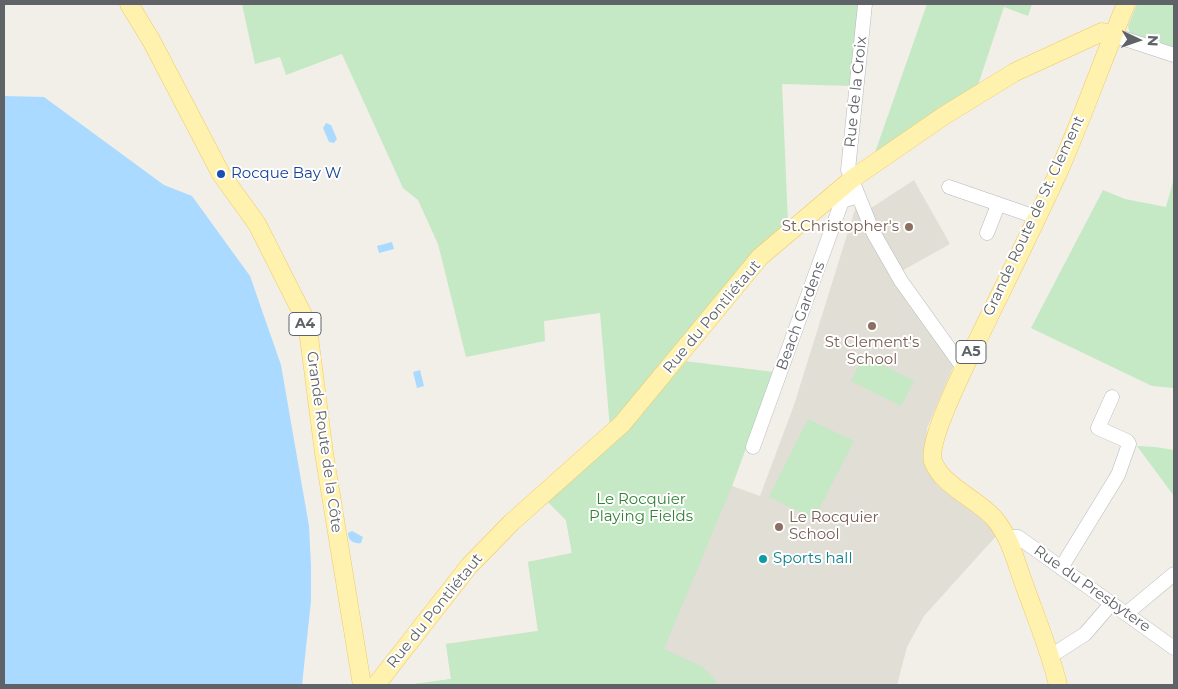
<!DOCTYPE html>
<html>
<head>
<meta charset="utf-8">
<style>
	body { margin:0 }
	#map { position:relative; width:1178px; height:689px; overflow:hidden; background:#f1efe8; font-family:Montserrat,sans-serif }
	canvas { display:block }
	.frame { position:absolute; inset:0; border:5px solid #5f6368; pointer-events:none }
	.north { position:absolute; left:1113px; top:15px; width:50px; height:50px; -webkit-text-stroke:4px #fff; paint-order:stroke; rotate:93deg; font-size:14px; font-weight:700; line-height:20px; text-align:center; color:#5f6368 }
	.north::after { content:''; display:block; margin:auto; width:18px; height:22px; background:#5f6368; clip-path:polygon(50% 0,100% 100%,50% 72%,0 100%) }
</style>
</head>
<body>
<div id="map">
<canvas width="1178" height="689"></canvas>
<div class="frame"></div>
<div class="north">N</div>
</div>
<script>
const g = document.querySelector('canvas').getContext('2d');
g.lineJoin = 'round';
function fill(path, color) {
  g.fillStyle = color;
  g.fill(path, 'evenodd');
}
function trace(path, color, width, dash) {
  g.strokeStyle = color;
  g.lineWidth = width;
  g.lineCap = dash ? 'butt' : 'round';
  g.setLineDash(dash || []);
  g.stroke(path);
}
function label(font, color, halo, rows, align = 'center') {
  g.font = font + ' Montserrat,sans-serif';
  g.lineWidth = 4;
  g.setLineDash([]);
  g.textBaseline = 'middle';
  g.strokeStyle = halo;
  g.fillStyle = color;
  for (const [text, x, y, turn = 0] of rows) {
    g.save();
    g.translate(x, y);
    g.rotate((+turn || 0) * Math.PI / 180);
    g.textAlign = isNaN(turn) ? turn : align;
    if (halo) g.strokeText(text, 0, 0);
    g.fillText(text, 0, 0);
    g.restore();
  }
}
const education = new Path2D(`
	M914 180 950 244 900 272 868 210Z
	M857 203 954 365 927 428 925 463 928 471 937 485 963 504 972 507 998 534 924 616 907 647 897 685H716V680L407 685 451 679 446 644 538 631 528 562 572 553 566 520 542 496 774 372 732 486 760 496 794 405Z`);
const green = new Path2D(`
	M242 4H860L852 86 782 84 788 223 610 428 600 313 544 321 545 341 466 357 438 244 418 200 403 188 342 54 286 75 280 57 255 64Z
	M927 4H1032L1028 16 1004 7 977 88 872 161Z
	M1137 4H1174V51L1130 35 1128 26Z
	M1174 178V388L1152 386 1031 328 1103 190 1125 199 1166 207Z
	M864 355 914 381 901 406 851 381Z
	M676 360 774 372 732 486 664 649 701 666 716 680V685H407L451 679 446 644 538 631 528 562 572 553 566 520 542 496Z
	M808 419 854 441 814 519 769 497Z
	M1137 446 1155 447 1174 450V496Z`);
const water = new Path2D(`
	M4 96 44 97 164 185 192 196 250 276 281 365 309 526 311 566V601L302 685H4Z
	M326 123 331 125 337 139 334 143 329 142 323 128Z
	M392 242 394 249 379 253 377 246Z
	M420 370 424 386 417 388 413 372Z
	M352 531 363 537 361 543C354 544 348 541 348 533Z`);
const minor = new Path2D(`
	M865 4 848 170 873 232 901 281 964 369
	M1113 35 1174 55
	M949 187 1036 217
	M987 233 998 205
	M753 447 842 201 858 196
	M1007 537H1018L1174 648
	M1061 568 1118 475 1129 444 1127 441 1098 428 1112 397
	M1127 613 1174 574
	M1051 656 1085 634 1111 604`);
const major = new Path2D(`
	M129 4 151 40 221 174 257 224 303 315 309 337 324 453 362 685
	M376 685 469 566 512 522 622 424 760 257 852 179 945 115 1015 72 1102 32 1113 35
	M1058 685C1050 651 1037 620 1025 587 1016 563 1011 538 994 518 977 499 941 485 933 461 928 443 957 383 966 364 997 300 1029 236 1059 171 1083 116 1103 59 1126 4`);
const markers = [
	[221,174,5,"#1a4fb4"],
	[909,227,5,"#8d6e63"],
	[872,326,5,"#8d6e63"],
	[779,527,5,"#8d6e63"],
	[763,559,5,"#0f9aa8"]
];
const shields = [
	[305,324,32],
	[971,352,30]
];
const shieldNames = [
	["A4",305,324],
	["A5",971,352]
];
const streetNames = [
	["Rue de la Croix",856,92,-84],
	["Grande Route de St. Clement",1034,216,-65],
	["Beach Gardens",801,316,-70],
	["Rue du Pontliétaut",712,317,-50],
	["Grande Route de la Côte",324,442,82],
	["Rue du Presbytere",1092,589,35],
	["Rue du Pontliétaut",435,611,-51]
];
const transitNames = [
	["Rocque Bay W",231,174]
];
const educationNames = [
	["St.Christopher's",899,227],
	["St Clement's",872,343,"center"],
	["School",872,360,"center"],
	["Le Rocquier",789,518,"left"],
	["School",789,535,"left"]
];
const parkNames = [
	["Le Rocquier",641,500],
	["Playing Fields",641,517]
];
const cultureNames = [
	["Sports hall",773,559]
];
fill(education, '#e1ded6');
fill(green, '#c5e8c5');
fill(water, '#aadaff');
trace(minor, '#b5b8bc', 15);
trace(major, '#f2c960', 19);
trace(minor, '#fff', 14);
trace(major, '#fff2af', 18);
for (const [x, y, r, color] of markers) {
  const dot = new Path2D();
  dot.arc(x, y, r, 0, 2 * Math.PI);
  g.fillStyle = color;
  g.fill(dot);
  trace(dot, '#fff', 2);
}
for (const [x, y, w] of shields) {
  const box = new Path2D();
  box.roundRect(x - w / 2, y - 11.5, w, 23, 4);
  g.fillStyle = '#fff';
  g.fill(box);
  trace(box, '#5f6368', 1);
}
label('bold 14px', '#5f6368', null, shieldNames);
label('15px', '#5f6368', '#fff', streetNames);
label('15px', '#164399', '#fff', transitNames, 'left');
label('15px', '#785e54', '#fff', educationNames, 'right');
label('15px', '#348238', '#fff', parkNames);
label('15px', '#0d838f', '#fff', cultureNames, 'left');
</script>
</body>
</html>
